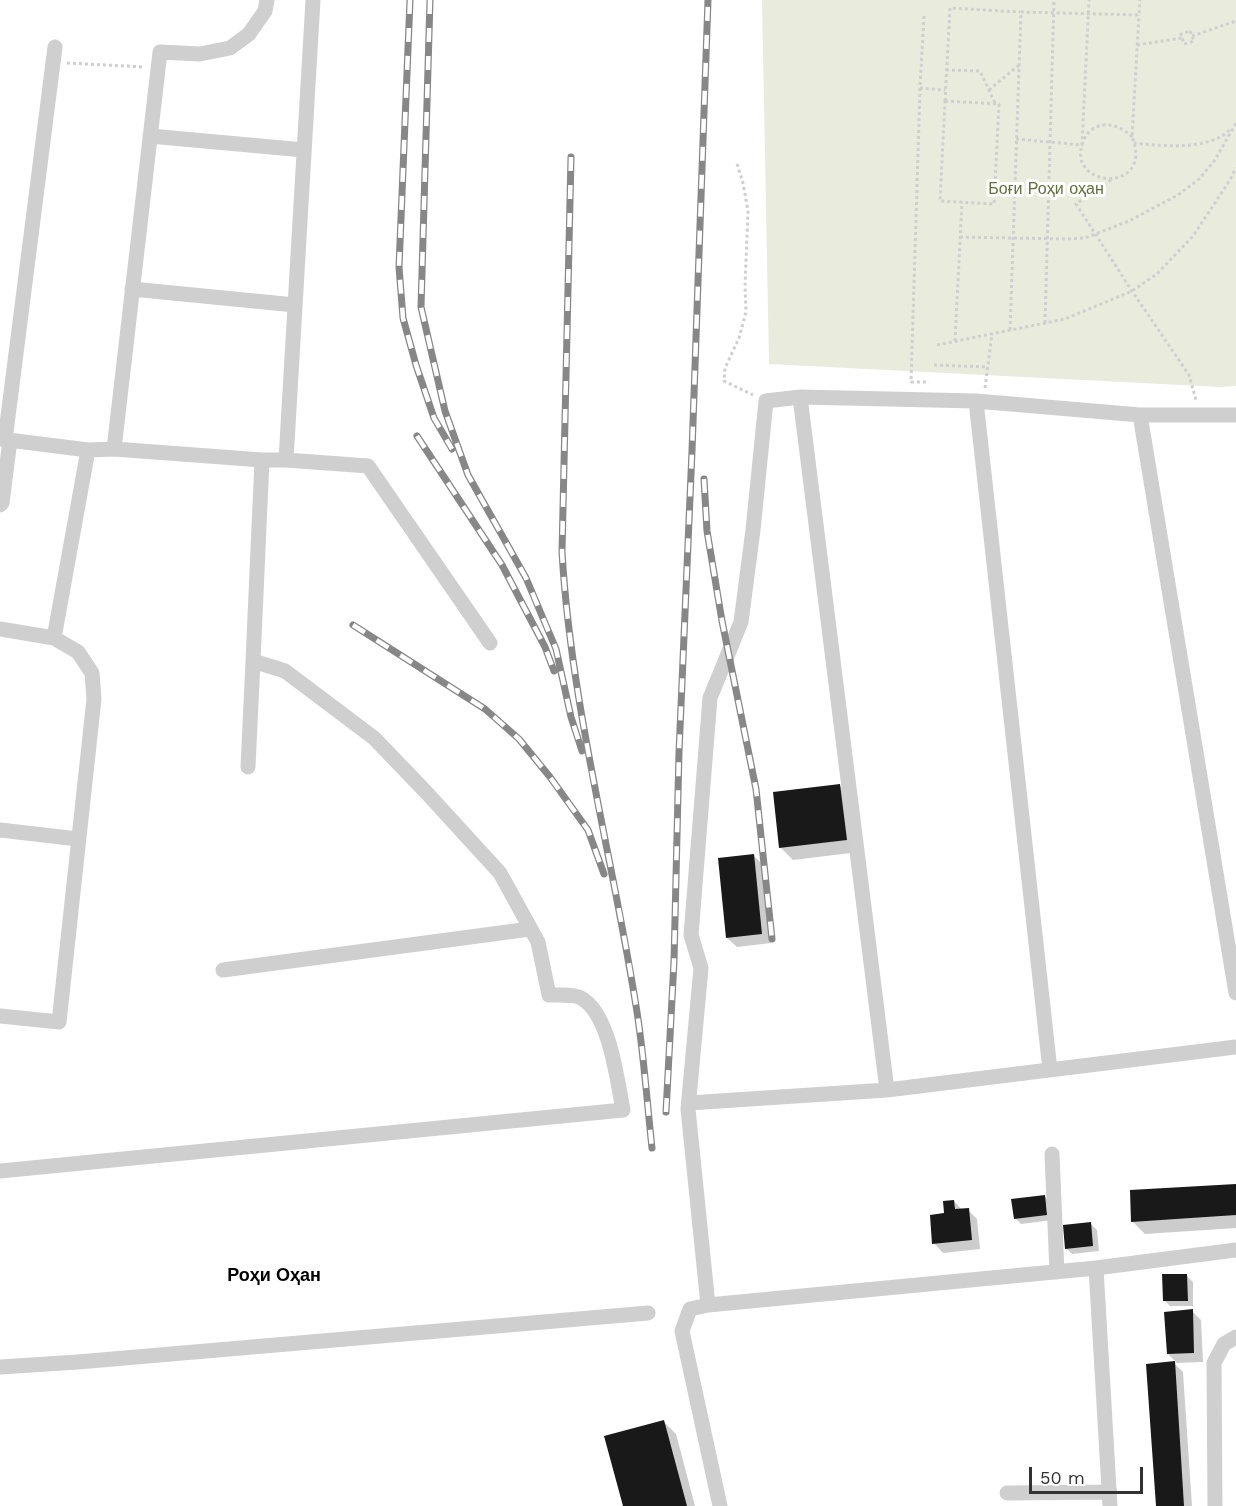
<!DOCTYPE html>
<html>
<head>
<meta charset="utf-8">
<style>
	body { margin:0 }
	#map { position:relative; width:1236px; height:1506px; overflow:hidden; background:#fff; font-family:"Work Sans",sans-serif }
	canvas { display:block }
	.scale { position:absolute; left:1029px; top:1467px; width:114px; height:27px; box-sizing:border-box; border:3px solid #323232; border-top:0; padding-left:8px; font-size:18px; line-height:21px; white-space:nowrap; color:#323232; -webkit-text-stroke:4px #fff; paint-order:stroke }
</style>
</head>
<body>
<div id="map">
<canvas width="1236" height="1506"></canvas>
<div class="scale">50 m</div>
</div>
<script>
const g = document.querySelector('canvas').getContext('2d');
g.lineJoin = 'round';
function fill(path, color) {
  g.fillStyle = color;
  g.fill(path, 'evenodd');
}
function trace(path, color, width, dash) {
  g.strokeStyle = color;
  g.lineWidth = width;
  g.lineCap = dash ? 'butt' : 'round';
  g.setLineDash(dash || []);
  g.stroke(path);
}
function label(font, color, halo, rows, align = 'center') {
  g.font = font + ' "Work Sans",sans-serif';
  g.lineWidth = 6;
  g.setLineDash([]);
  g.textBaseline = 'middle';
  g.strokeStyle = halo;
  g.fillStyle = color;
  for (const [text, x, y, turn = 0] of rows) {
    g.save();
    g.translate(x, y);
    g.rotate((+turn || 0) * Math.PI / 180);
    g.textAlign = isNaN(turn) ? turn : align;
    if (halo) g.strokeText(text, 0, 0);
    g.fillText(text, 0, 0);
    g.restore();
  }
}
const green = new Path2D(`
	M762 0H1236V386L1220 387 769 364Z`);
const shadow = new Path2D(`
	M840 786 852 799 859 852 793 860 780 847Z
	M754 856 763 865 771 943 737 947 727 938Z
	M1236 1185V1228L1145 1234 1132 1221Z
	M1044 1196 1050 1202 1053 1220 1021 1224 1015 1218Z
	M954 1201 962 1210H968L977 1219 980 1249 943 1253 934 1243 946 1215Z
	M1091 1224 1097 1230 1099 1251 1072 1254 1066 1248Z
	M1187 1276 1193 1282V1306H1170L1164 1300Z
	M1192 1311 1201 1320 1203 1362 1174 1363 1183 1372 1192 1506H1157L1147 1366 1177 1363 1168 1354Z
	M663 1421 676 1434 695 1506H625Z`);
const building = new Path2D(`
	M840 784 847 840 779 848 773 792Z
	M754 854 762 934 726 938 718 858Z
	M1236 1184V1215L1131 1222 1130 1190Z
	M1045 1195 1047 1215 1014 1219 1011 1199Z
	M954 1200 955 1209 969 1208 972 1240 932 1244 930 1215 944 1213 943 1201Z
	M1091 1222 1093 1246 1065 1249 1063 1225Z
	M1162 1274H1187L1188 1301H1163Z
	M1193 1309 1194 1353 1167 1354 1164 1312Z
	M1175 1361 1184 1506H1156L1146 1364Z
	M664 1420 687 1506H623L604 1436Z`);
const path = new Path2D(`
	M924 16 920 88 945 90
	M1190 31 1194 41 1184 44 1181 34Z
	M1192 36 1236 21
	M1137 45 1182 38
	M67 63 144 67
	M946 70 980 71 995 103
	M920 88 911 382H929
	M989 90 1019 65
	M945 101 999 104 994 204 940 201Z
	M945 101 950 8 1020 12
	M1132 137C1117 121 1092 119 1083 142 1065 189 1155 194 1132 137L1139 15
	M1016 139 1082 145 1089 0
	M1134 143C1160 146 1212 151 1230 129
	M737 164 743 183 748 211 745 286 746 312 739 338 725 368 724 381 753 395
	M1111 180 1076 204 1132 291 1189 375 1196 400
	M960 237 1065 239 1085 238 1129 221 1178 195 1199 179 1215 160 1236 123
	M1045 323 1054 0
	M1010 330 1021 12 1139 15 1140 0
	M955 341 962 202
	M937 345 1065 319 1132 291 1157 274 1193 236 1230 180 1236 168
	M934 365 988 367
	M985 388 992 334`);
const minor = new Path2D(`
	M150 136 304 150
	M132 289 295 305
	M800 397 887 1090
	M976 401 1050 1070
	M1140 415 1236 993
	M0 439 88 450 114 449 262 460H286L313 0
	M5 440 55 47
	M114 449 160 52 200 54 230 48 249 34 265 11 267 0
	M286 460 368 466 490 643
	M0 505 2 503 10 440
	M0 629 54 638
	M248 767 253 661
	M0 830 78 839
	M223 970 530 929
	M0 1016 59 1022 94 699 92 673 78 652 54 638 88 450
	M689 1103 887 1090 1236 1047
	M1052 1154 1057 1272
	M0 1171 623 1110C617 1080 610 1014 581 998 575 994 557 995 549 995L538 942 500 873 425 791 374 738 285 671 253 661 262 460
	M1096 1268 1110 1506
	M708 1305 688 1109 701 968 691 935 710 698 741 622 753 530 766 401 800 397 976 401 1140 415H1236
	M0 1367 78 1362 648 1313
	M1007 1493 1110 1492
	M720 1506 682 1331 690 1309 708 1305 1096 1268 1236 1250
	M1215 1506 1214 1363 1224 1344 1236 1337`);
const rail = new Path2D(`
	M410 0 399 267 403 318 416 365 434 418 452 449
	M430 0 421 307 445 411 468 475 526 578 556 649 571 717 582 751
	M571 157 562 552C571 707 613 858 637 1012 644 1057 647 1102 652 1148
	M417 436 502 565 545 647 554 671
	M704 479 707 531 722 621 756 789 772 939
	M353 625 485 709 519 739 550 777 588 830 604 874
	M666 1112 674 961 679 752 692 451 708 0`);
const parkNames = [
	["Боғи Роҳи оҳан",1046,189]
];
const neighbourhoodNames = [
	["Роҳи Оҳан",274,1276]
];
fill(green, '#e9ecdd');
fill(shadow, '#0003');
fill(building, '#191919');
trace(path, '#cfcfcf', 3, [3, 3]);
trace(minor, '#cfcfcf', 15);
trace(rail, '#878787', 7);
trace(rail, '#fff', 4.5, [14]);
label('16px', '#62713c', '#fff', parkNames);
label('bold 18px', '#000', '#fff', neighbourhoodNames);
</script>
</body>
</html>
